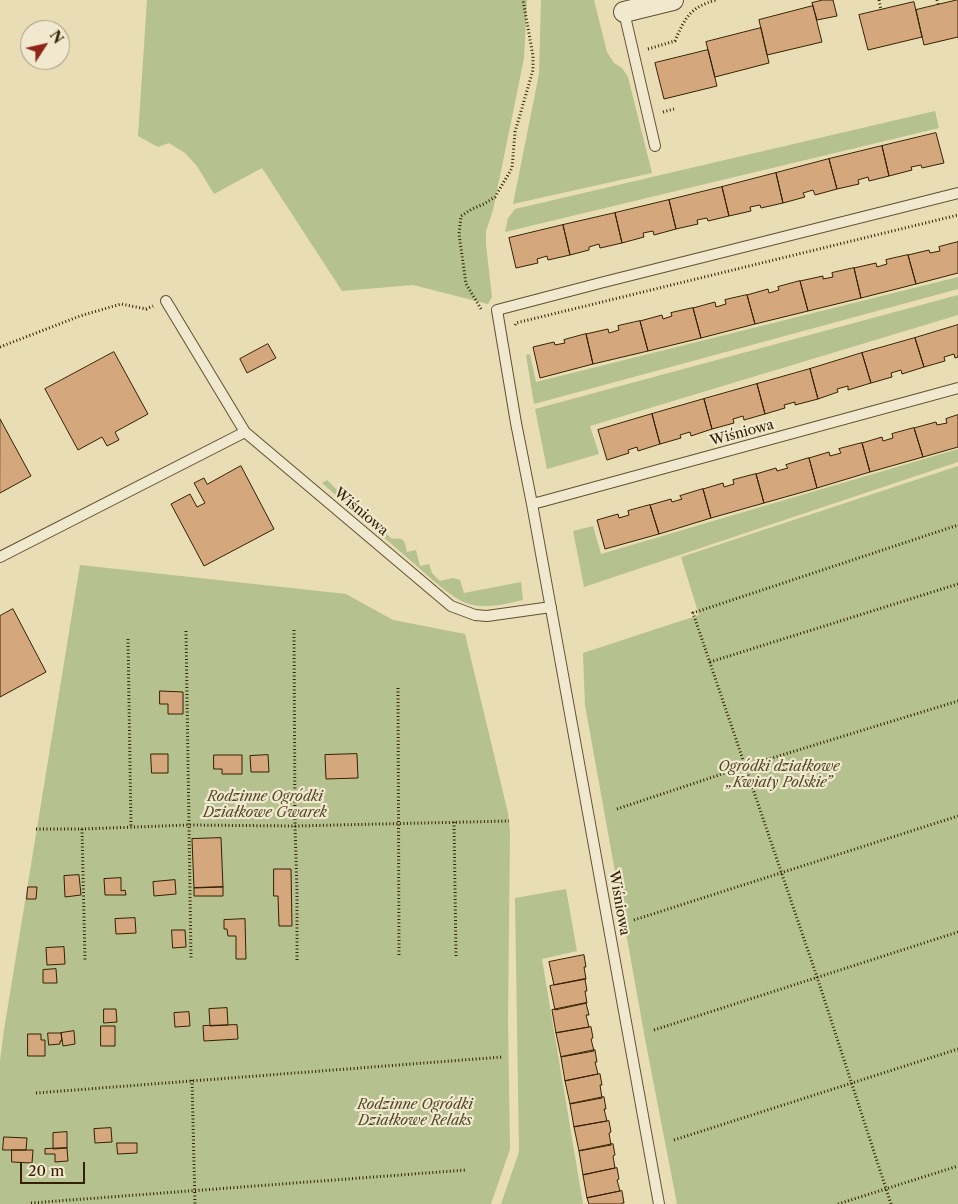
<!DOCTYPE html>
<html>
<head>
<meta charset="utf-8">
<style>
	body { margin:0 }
	#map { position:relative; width:958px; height:1204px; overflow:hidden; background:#e8ddb5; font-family:"Libre Caslon Text",serif }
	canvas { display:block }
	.north { position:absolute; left:20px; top:20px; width:50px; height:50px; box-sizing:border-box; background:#f0e9cf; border:1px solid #a5997d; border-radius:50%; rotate:55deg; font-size:14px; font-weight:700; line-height:20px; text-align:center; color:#352102 }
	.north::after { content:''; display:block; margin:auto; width:18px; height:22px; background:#8f2418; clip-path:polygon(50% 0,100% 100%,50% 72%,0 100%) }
	.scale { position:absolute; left:20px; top:1162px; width:65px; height:22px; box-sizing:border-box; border:2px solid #352102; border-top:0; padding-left:6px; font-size:15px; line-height:18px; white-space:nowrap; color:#352102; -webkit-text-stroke:4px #f0e9cf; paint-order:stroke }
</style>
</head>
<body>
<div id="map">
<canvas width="958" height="1204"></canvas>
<div class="north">N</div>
<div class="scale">20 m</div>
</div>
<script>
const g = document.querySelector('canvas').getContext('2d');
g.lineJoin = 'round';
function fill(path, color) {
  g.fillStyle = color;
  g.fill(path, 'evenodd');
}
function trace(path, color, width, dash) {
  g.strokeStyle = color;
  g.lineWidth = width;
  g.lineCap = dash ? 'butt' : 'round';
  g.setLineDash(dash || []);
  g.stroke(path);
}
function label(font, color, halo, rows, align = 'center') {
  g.font = font + ' "Libre Caslon Text",serif';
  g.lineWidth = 4.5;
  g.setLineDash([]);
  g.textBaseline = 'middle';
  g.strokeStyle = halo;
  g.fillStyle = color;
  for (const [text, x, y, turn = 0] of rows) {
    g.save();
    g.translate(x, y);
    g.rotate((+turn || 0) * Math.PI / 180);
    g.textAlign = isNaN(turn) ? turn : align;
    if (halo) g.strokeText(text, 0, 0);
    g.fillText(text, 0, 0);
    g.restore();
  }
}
const green = new Path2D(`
	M147 0H527L524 58 521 73 493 210 486 231V245L492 297 488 304 413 285 342 291 262 168 214 194 197 166 185 153 169 143 158 147 138 136Z
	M541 0H594L607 52 614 63 622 68 628 77 652 173 513 204 539 74Z
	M935 111 939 128 505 232 508 218 515 209Z
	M958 277V289L534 404 526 355 530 354 536 382Z
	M958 295V315L590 426 599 454 547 469 535 409Z
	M958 449V462L584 587 573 531 593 526 601 554Z
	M958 466V1204H677L646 1044 585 705 583 653 699 615 681 557Z
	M327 480 344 497 350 495 354 498 358 511 369 509 372 524 382 523 384 532 392 539C405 537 404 540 407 552L416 550 420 566 429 564 432 573 440 581 453 578 460 580 464 593 521 582 523 600C505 604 484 610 466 603 450 597 425 573 411 561 381 535 352 509 322 483Z
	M80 565 346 594 393 620 465 634 508 813 510 831 508 1020 510 1149 491 1204H0V1061L4 1030Z
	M566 889 577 951 542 959 583 1204H501L519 1152 515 898Z`);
const building = new Path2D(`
	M823 0H833L837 16 817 20 812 3Z
	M958 0V37L924 45 916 10Z
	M914 2 922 37 868 50 859 15Z
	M813 6 822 42 767 55 759 20Z
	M761 28 769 63 715 77 706 42Z
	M708 50 717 86 664 99 655 63Z
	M936 133 944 163 922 168 921 165 911 167 912 170 889 176 882 146Z
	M882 146 889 176 869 181 868 177 858 180 859 184 837 189 829 159Z
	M829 159 837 189 815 195 813 190 803 193 805 197 783 203 776 173Z
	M776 173 783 203 761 208 760 205 750 207 751 211 729 216 722 187Z
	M722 187 729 216 708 221 707 218 697 220 698 224 676 229 669 200Z
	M669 200 676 229 654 235 653 231 643 233 644 237 622 243 615 213Z
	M615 213 622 243 600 248 599 244 589 247V250L570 255 563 225Z
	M563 225 570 255 548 260 547 256 537 259 538 263 516 268 509 238Z
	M958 242V273L916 284 908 255 929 250 930 253 940 251 939 247Z
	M908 255 916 284 861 298 854 268 876 263 877 267 887 264 886 260Z
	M854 268 861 298 808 311 800 281 823 276V279L833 277 832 273Z
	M800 281 808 311 755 324 747 295 768 289 769 293 779 290 778 287Z
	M747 295 755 324 701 338 693 308 715 302 716 307 726 304 725 300Z
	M693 308 701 338 648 351 640 321 662 315 663 319 672 316 671 313Z
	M640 321 648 351 593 364 586 334 608 329 609 333 619 330 618 326Z
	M958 325V357L955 358 954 354 944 357 945 361 924 367 915 338Z
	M586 334 593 364 540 378 533 347 554 342 555 345 565 343 564 340Z
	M915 338 924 367 902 374 901 370 891 373 892 377 871 383 862 353Z
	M268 344 276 358 247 373 240 359Z
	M114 352 148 414 115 432 119 440 107 446 102 437 78 450 45 389Z
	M862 353 871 383 848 390V386L837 389 838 392 818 399 810 369Z
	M810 369 818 399 795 405V402L784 405 785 408 765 414 757 384Z
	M757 384 765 414 744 420 743 416 733 419 734 423 712 429 704 399Z
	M704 399 712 429 691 436 690 432 680 435 681 438 660 444 652 414Z
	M652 414 660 444 638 451 637 447 628 450 629 453 607 460 598 430Z
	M958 415V447L923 457 914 428 936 422 937 425 947 423 946 419Z
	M0 419 31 476 0 493Z
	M914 428 923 457 870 472 862 443 882 437 883 441 893 438 892 434Z
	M862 443 870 472 817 488 809 458 829 452 830 456 841 453 839 449Z
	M809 458 817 488 764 503 756 474 776 468 777 471 788 468 786 465Z
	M241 466 274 529 204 566 171 504 190 494 197 507 205 503 194 483 204 478 207 484Z
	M756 474 764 503 711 518 703 489 723 483 724 487 734 484 733 480Z
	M703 489 711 518 659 534 650 505 671 499 672 502 682 499 680 496Z
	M650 505 659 534 605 549 597 520 618 514 619 518 629 515 628 511Z
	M13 609 46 672 0 697V616Z
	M160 691 183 692V714H168V704H160Z
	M151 754H168V773H152Z
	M357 754 358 778 326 779 325 755Z
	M214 755H242V774H222V769H214Z
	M268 755 269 772H251L250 756Z
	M221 838 223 887 194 888 192 839Z
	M274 869H291L292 926H279L278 896H274Z
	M79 875 81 895 65 897 64 876Z
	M121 878V891L125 890 126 895H105L104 879Z
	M175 880 176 894 154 896 153 882Z
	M28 887H37L36 899H27Z
	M223 887V896H194V888Z
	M135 918 136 933 116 934 115 919Z
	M245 919 246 959H236V936H228L227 929H224V920Z
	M172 930H185L186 947 173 948Z
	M64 947 65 964 47 965 46 948Z
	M584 955 586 967H584L586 979 554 985 549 962Z
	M56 969 57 983H43V970Z
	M585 979 587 991H585L587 1003 555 1010 550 986Z
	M586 1003 589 1015H586L589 1027 556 1033 552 1010Z
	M227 1008 228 1025 210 1026 209 1009Z
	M104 1009H116L117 1022 104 1023Z
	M189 1012 190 1026 175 1027 174 1013Z
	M237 1025 238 1039 204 1041 203 1026Z
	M101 1026H115V1046H101Z
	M591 1027 593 1038 591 1039 594 1051 561 1057 556 1033Z
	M74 1031 75 1044 63 1046 61 1033Z
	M48 1033H61L62 1041H60V1044L49 1045Z
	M28 1034H41V1040H45V1056H28Z
	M595 1050 597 1062H595L598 1074 565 1081 561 1057Z
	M600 1074 602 1085H600L602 1098 570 1104 565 1081Z
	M604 1097 606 1109H604L607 1121 574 1127 570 1104Z
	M609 1121 611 1132 609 1133 611 1145 579 1151 574 1127Z
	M111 1128 112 1142 95 1143 94 1129Z
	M67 1132V1148L53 1149V1133Z
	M4 1137 27 1138 26 1150H3Z
	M117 1143H137V1153L118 1154Z
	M613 1144 615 1155 613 1156 615 1168 583 1175 579 1151Z
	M67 1148 68 1161 55 1162V1154H45V1149Z
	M12 1150H33L32 1163 12 1162Z
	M617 1168 619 1179 617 1180 620 1191 587 1198 583 1175Z
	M622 1191 624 1203H622V1204H589L587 1198Z`);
const path = new Path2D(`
	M879 0 881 10
	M937 0 938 4
	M648 49 675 41C685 17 691 7 716 0
	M663 112 674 109
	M481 309 466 284 459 234 461 216 472 209 484 204 495 197 512 168 515 132 533 70V56L523 0
	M515 325 516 323 958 215
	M0 347 80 316 121 304 146 309 153 306
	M294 630 295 826 297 892V962
	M186 631 191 958
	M128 639 131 827
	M710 662 958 584
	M398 688 399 955
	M617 809 746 766 958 701
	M454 822 456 956
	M36 829H82L189 825 295 826 509 821
	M82 829 85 960
	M634 920 958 816
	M654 1030 958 932
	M192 1080 195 1204
	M36 1093 502 1057
	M674 1140 958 1049
	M31 1203 466 1170
	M838 1204 958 1166
	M891 1204 817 977 693 613 958 525`);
const service = new Path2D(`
	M624 12 655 146
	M166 301 245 432
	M532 504 544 501 958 388
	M0 557 245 432 451 606 475 615 487 616 551 607
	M659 1204 532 504 516 423 497 310 604 282 958 193`);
const minor = new Path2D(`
	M624 12 673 0`);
const streetNames = [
	["Wiśniowa",742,433,-15],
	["Wiśniowa",361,512,40],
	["Wiśniowa",619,903,80]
];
const parkNames = [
	["Ogródki działkowe",779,767],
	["„Kwiaty Polskie”",779,783],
	["Rodzinne Ogródki",265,797],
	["Działkowe Gwarek",265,813],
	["Rodzinne Ogródki",415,1105],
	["Działkowe Relaks",415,1121]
];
fill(green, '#b5c18e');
fill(building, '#d5a77c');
trace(building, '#352102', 1);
trace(service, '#62502f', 12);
trace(minor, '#62502f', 22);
trace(path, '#352102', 3, [1, 2.5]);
trace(service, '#f0e9cf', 10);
trace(minor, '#f0e9cf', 20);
label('14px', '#352102', '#f0e9cf', streetNames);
label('italic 14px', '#554925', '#f0e9cf', parkNames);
</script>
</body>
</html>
